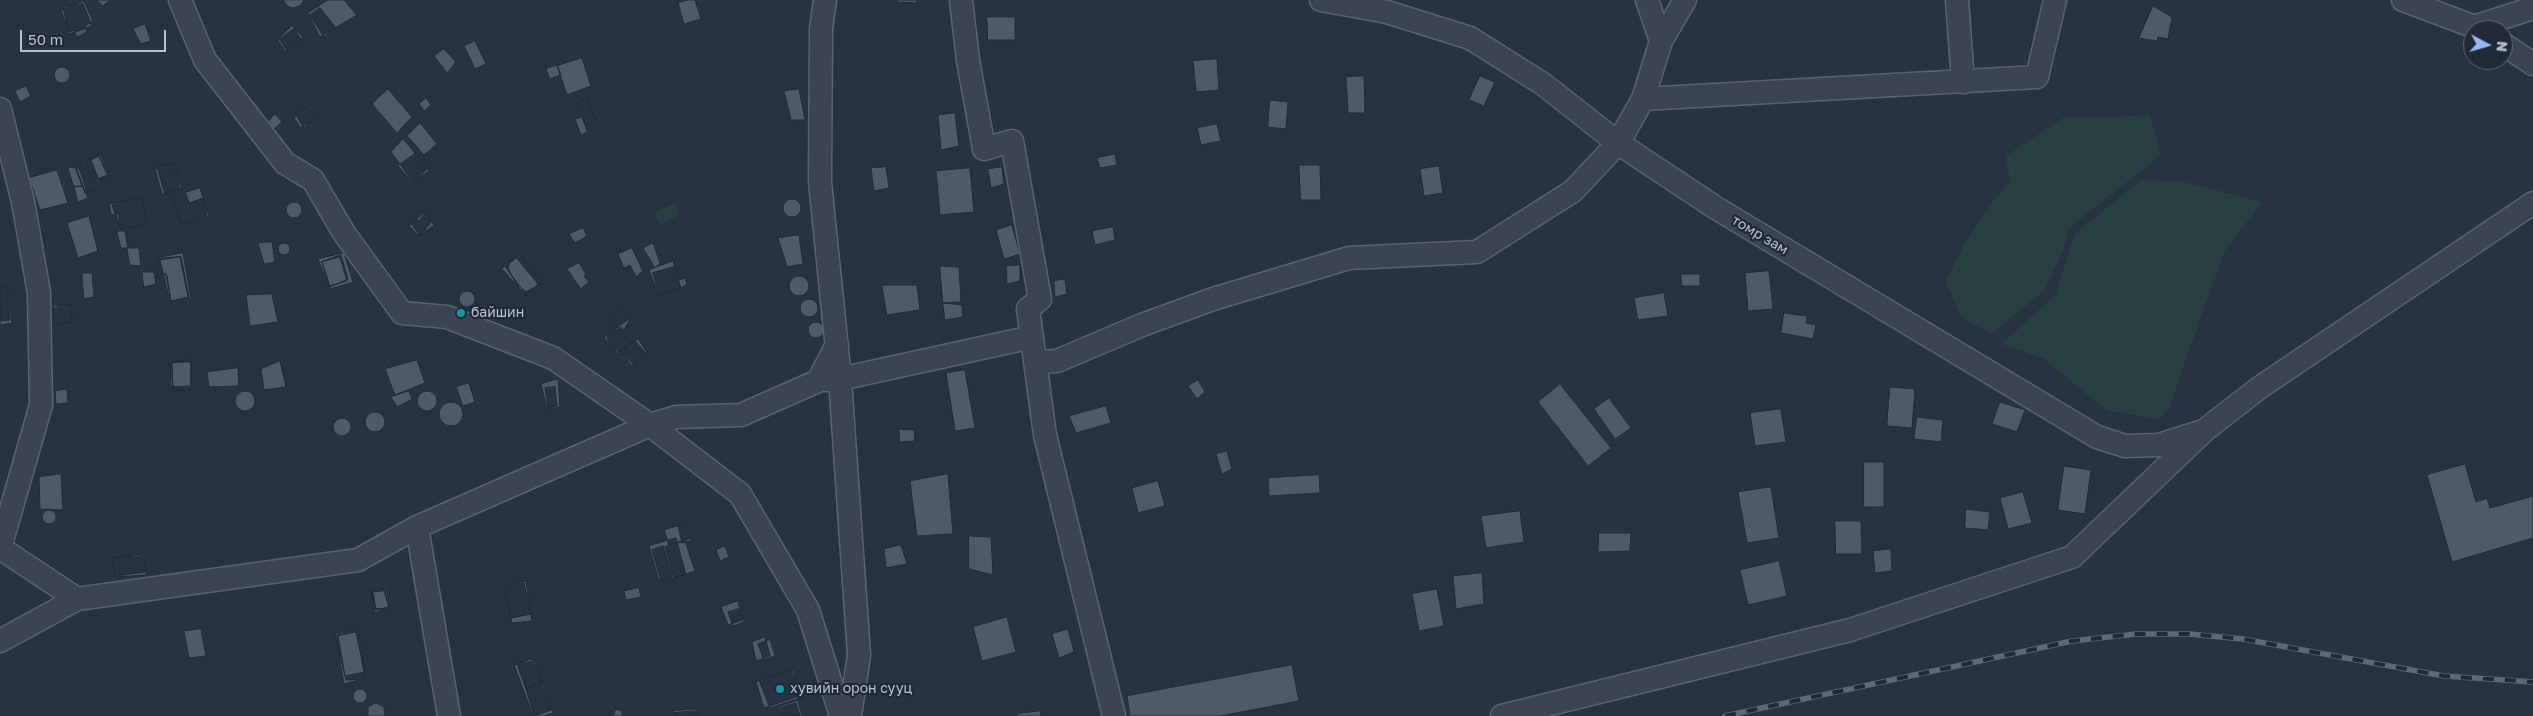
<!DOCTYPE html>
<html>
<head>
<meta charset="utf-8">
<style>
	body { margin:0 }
	#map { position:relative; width:2533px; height:716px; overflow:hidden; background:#273341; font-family:"Golos Text",sans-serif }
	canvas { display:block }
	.north { position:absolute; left:2463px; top:20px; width:50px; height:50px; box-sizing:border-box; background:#202a37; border:1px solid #5d6672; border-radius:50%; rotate:96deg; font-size:14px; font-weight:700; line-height:20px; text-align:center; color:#b8c0cb }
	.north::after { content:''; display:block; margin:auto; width:18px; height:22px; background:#93baf6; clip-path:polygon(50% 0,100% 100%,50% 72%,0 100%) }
	.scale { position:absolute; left:20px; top:30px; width:146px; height:22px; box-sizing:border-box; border:2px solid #b8c0cb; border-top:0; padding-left:6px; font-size:15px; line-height:18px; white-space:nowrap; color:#b8c0cb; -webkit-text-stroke:4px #202a37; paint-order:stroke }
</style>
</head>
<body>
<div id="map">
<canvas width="2533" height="716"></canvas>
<div class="north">N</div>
<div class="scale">50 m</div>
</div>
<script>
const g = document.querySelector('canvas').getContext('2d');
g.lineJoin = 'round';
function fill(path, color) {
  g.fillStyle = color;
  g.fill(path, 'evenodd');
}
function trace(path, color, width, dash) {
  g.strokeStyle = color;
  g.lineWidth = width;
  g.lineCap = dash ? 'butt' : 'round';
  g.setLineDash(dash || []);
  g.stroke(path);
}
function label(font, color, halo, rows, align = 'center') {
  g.font = font + ' "Golos Text",sans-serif';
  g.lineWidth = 4.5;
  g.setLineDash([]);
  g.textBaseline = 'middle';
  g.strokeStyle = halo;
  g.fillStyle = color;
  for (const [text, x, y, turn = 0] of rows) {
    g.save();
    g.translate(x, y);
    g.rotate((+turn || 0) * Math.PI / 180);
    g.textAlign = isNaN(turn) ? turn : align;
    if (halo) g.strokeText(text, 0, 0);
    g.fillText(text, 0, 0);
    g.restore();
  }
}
const green = new Path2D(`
	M2150 116 2161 155 2069 228 2064 248 2045 290 1991 334 1961 317 1946 282C1962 244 1982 212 2010 182L2006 156 2063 118Z
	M2141 180 2184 182 2262 202 2224 252 2169 407 2160 419 2106 410 2043 358 2002 344 2056 294 2075 234Z
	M674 203 680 214 661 225 654 213Z`);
const building = new Path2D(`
	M97 0H110L103 6Z
	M304 0 301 5 294 8 287 6 283 0Z
	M328 0H344L357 15 320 37 308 13Z
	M688 0H695L701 19 684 24 678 3Z
	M897 0H917V3L897 2Z
	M84 1 93 21 85 26 87 32 77 37 74 30 69 32 61 10Z
	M83 4 92 26 69 34 63 7Z
	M2153 6 2172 17 2168 39 2158 37 2157 41 2139 38Z
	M320 8 336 28 324 37 310 15Z
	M987 17H1015V40H988Z
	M145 24 151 41 141 44 133 29Z
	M292 26 303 37 288 52 279 38Z
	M294 29 301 39 286 52 278 40Z
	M475 41 486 64 475 69 464 46Z
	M444 49 456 62 447 73 434 56Z
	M582 58 591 86 567 95 557 66Z
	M1217 59 1219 90 1196 92 1193 61Z
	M557 65 561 75 550 79 546 69Z
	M54 75a8 8 0 1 1 16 0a8 8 0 1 1-16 0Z
	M1364 76 1365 113H1348L1346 77Z
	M1480 76 1495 82 1484 106 1469 100Z
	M26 86 31 96 20 102 15 91Z
	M388 89 412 117 397 133 372 104Z
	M799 89 805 120H791L784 91Z
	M426 98 431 105 424 111 419 104Z
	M587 99 596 121 585 125 577 103Z
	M587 99 595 120 586 124 578 103Z
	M1270 100 1288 102 1286 129 1268 127Z
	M310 106 317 115 304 128 296 115Z
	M309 107 317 116 301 128 294 118Z
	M955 113 959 146 941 150 938 115Z
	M275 114 282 122 274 129 268 122Z
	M583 117 587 132 581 135 575 119Z
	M420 123 437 144 424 155 407 136Z
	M1217 124 1221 141 1201 145 1197 128Z
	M403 139 428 168 413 182 391 152Z
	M416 153 429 171 412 182 398 166Z
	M1115 154 1117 165 1100 168 1097 158Z
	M99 155 108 175 95 180 87 161Z
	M101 155 109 175 97 182 88 161Z
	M99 156 108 176 99 180 91 160Z
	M86 163 96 188 87 192 79 168Z
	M174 163 182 189 165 194 157 167Z
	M174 163 180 189 162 194 155 169Z
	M86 165 95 189 85 193 76 170Z
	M1299 165H1320L1321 200H1301Z
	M1439 166 1443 193 1424 196 1420 169Z
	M68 167 76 168 83 186 74 187Z
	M886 167 889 188 874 191 871 168Z
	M1002 167 1004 184 991 188 988 169Z
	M970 168 974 212 940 215 936 171Z
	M57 170 68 203 40 210 29 178Z
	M83 186 88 198 78 202 74 187Z
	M200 188 209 216 181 224 172 197Z
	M186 194 189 203 203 198 207 215 181 224 173 198Z
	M142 197 147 225 121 229 112 205Z
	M142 198 146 224 121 229 118 214 111 215 109 204Z
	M783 208a9 9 0 1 1 18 0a9 9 0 1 1-18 0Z
	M286 210a8 8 0 1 1 16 0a8 8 0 1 1-16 0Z
	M425 212 434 225 419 236 409 226Z
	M426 212 432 221 420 236 411 223 416 219 419 221Z
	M89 216 98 251 78 258 67 223Z
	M1012 225 1020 254 1004 259 996 230Z
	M1113 227 1115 240 1095 245 1092 231Z
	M583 228 587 236 575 243 569 234Z
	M117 231H125L128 248H121Z
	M799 235 803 264 787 267 778 238Z
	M272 242 275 262 264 264 258 243Z
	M278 249a6 6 0 1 1 12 0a6 6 0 1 1-12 0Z
	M653 243 660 263 655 268 643 248Z
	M127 248H139L141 266 130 265Z
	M632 248 643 271 636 277 630 265 624 268 618 254Z
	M183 253 191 298 171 302 166 274 159 273 157 258Z
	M344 253 353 282 330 289 318 259Z
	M520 254 542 282 526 295 504 265Z
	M341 255 348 279 330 287 322 262Z
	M520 255 542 283 526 292 516 284 508 268 509 264Z
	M515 256 538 284 526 296 502 269Z
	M180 257 188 297 170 302 160 260Z
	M181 257 189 297 171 301 167 276 160 272 158 259Z
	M340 257 347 281 329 286 322 262Z
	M673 261 679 280 685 278 687 285 659 296 649 270Z
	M579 263 586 274 584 276 589 282 581 289 567 269Z
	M1020 265V281L1007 284 1006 266Z
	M940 266 959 267 961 302 943 303Z
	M674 267 681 288 659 295 653 273Z
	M1769 271 1773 309 1748 311 1745 273Z
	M142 272H154L156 284 144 287Z
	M82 273H92L94 297 84 299Z
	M1681 274H1700V286H1682Z
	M789 286a10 10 0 1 1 20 0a10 10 0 1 1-20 0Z
	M1065 279 1067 294 1055 297 1054 281Z
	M882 285H917L920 310 887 315Z
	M7 286 10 320 0 321V288Z
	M8 287 12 323 0 325V288Z
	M459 299a8 8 0 1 1 16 0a8 8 0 1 1-16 0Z
	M1664 293 1668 316 1638 320 1634 298Z
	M272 294 278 322 250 326 246 295Z
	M800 308a9 9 0 1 1 18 0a9 9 0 1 1-18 0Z
	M943 303 962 305 963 317 945 320Z
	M70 305 73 321 56 325 54 308Z
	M71 305 72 322 55 324 53 306Z
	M620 306 630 319 624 330 621 327 619 329 609 317Z
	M621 307 630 318 618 327 608 317Z
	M1784 313 1807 316 1806 323 1816 325 1813 339 1781 333Z
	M808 330a8 8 0 1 1 16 0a8 8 0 1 1-16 0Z
	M618 327 630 343 619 352 604 338Z
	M614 329 621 330 630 342 618 354 607 338Z
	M638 339 647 352 634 365 622 353Z
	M635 341 646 353 632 366 621 353Z
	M191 360 192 389 173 391 172 362Z
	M417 360 425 383 395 395 385 369Z
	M170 361H191V390H174Z
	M280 361 286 387 264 390 261 369Z
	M191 362V386L171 387 170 363Z
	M238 368 239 386 209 387 207 372Z
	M965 370 975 428 955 431 946 373Z
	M558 379 560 407 547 410 541 384Z
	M1198 380 1205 392 1197 399 1188 386Z
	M469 383 475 402 463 406 456 387Z
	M1560 384 1611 448 1588 466 1538 402Z
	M555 387 557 406 548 409 545 388Z
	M1890 387 1915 389 1912 428 1887 426Z
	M67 389 68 403 56 404 55 391Z
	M417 401a10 10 0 1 1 20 0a10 10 0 1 1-20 0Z
	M409 391 412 399 397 407 391 397Z
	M235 401a10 10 0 1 1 20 0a10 10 0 1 1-20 0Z
	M1609 398 1631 428 1615 439 1594 409Z
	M2000 402 2025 410 2017 432 1992 424Z
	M439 414a12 12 0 1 1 24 0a12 12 0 1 1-24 0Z
	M1106 406 1111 423 1076 433 1069 416Z
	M1781 409 1786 442 1755 446 1750 413Z
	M365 422a10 10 0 1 1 20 0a10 10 0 1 1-20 0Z
	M1917 417 1943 420 1941 442 1914 439Z
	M333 427a9 9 0 1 1 18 0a9 9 0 1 1-18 0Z
	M899 429 914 430 915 441 900 442Z
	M1227 451 1232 469 1222 474 1216 454Z
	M1864 462H1884V507H1864Z
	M2465 464 2476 502 2487 498 2490 508 2533 496V538L2452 562 2427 475Z
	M2064 466 2091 470 2085 514 2058 510Z
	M61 474 63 510 40 509 39 477Z
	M948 474 953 534 917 536 910 481Z
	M1319 475 1320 493 1269 496 1268 478Z
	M1158 481 1165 506 1138 513 1132 488Z
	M1771 487 1779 538 1747 543 1738 492Z
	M2023 492 2032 523 2008 529 2000 498Z
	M1966 509 1990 512 1988 530 1965 528Z
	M42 517a7 7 0 1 1 14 0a7 7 0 1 1-14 0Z
	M1520 511 1524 542 1486 548 1481 516Z
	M1835 521H1861L1862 554H1836Z
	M686 523 691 541 682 543 678 526Z
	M685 524 689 539 669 545 664 530Z
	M1599 533H1631L1630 551 1598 552Z
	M969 536 991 537 993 575 969 569Z
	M676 538 686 575 659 580 649 546Z
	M685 541 695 571 674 578 665 547Z
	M901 545 907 564 886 568 884 549Z
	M663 546 672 576 661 580 652 550Z
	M725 546 729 557 720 561 716 550Z
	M1891 549 1892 571 1875 573 1873 551Z
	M145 554 146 575 115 577 112 558Z
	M144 556 145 572 115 576 112 558Z
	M1779 561 1787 596 1748 605 1740 570Z
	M1482 573 1484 604 1456 609 1453 576Z
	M526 581 532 621 512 623 505 586Z
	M524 583 531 614 511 618 504 587Z
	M639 588 641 597 626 600 624 591Z
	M386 589 390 606 375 613 371 590Z
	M1437 589 1444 626 1419 631 1412 594Z
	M384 590 389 608 373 609 371 591Z
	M385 591 389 607 376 610 373 592Z
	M738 601 742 620 728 625 721 607Z
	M739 609 744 622 733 626 728 612Z
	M1007 617 1016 652 982 661 973 627Z
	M201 629 206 656 189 658 184 631Z
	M1068 629 1074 652 1059 658 1052 634Z
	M358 631 366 678 344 684 335 634Z
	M356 632 365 672 345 676 338 636Z
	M357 632 365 679 346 680 335 636Z
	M765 637 770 656 756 661 752 642Z
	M770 640 775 656 764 660 758 644Z
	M532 659 543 682 526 689 517 664Z
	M535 661 553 713 544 716H533L514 665Z
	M1292 665 1299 701 1220 716H1130L1127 696Z
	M791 670 800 698 770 708 759 680Z
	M793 670 799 696 764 708 756 682Z
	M541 683 551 710 534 716 526 689Z
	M353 696a7 7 0 1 1 14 0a7 7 0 1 1-14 0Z
	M798 700 802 716H781L778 707Z
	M376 703 384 707 385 716H368V707Z
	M796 703 800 716H782L780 708Z
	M616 709 622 711V716H613Z
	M697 709 698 716H674L673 711Z
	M698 711 699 716H674V713Z
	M1040 711 1041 716H1017V714Z`);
const minor = new Path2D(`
	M180 0 205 60 285 163 313 180 344 233 402 313 447 317 553 358 650 425 740 494 808 610 841 716
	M825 0 821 29 820 182 840 379 859 655 850 716
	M961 0 968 60 984 149 1012 141 1040 299 1028 309 1045 435 1114 716
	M1321 0 1387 12 1470 38 1543 84 1618 143 1716 208 2097 437 2125 446 2159 445 2200 432
	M1647 0 1661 41
	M1957 0 1963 82
	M2403 0 2483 30
	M2477 26 2533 8
	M2503 44 2533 64
	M1643 99 2037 77 2055 0
	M0 109 23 202 39 293 41 405 0 548 77 599
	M1035 362 1057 361 1142 325 1213 299 1349 258 1477 252 1573 191 1618 143 1643 99 1661 41 1685 0
	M826 380 840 379 1032 337
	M417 527 449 716
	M0 641 77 599 358 560 417 527 650 425 676 417 741 415 818 381 837 345
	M1502 716 1850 630 2072 557 2205 430 2259 388 2533 203`);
const rail = new Path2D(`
	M1725 716 2072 641 2136 634H2189L2243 639 2444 676 2533 682`);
const markers = [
	[461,313,5,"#0f9aa8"],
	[780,689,5,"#0f9aa8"]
];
const streetNames = [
	["томр зам",1760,235,31]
];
const poiNames = [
	["байшин",471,313],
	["хувийн орон сууц",790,689]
];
fill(green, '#294042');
fill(building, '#4d5a6a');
trace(building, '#222c39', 1);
trace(minor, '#59636e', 25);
trace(minor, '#3b4551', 22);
trace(rail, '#5e6978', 5.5);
trace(rail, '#202a37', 4, [11]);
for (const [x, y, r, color] of markers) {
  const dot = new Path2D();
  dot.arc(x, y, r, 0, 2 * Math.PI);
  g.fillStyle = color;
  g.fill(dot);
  trace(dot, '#202a37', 2);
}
label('14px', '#b8c0cb', '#202a37', streetNames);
label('14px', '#b8c0cb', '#202a37', poiNames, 'left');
</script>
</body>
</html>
